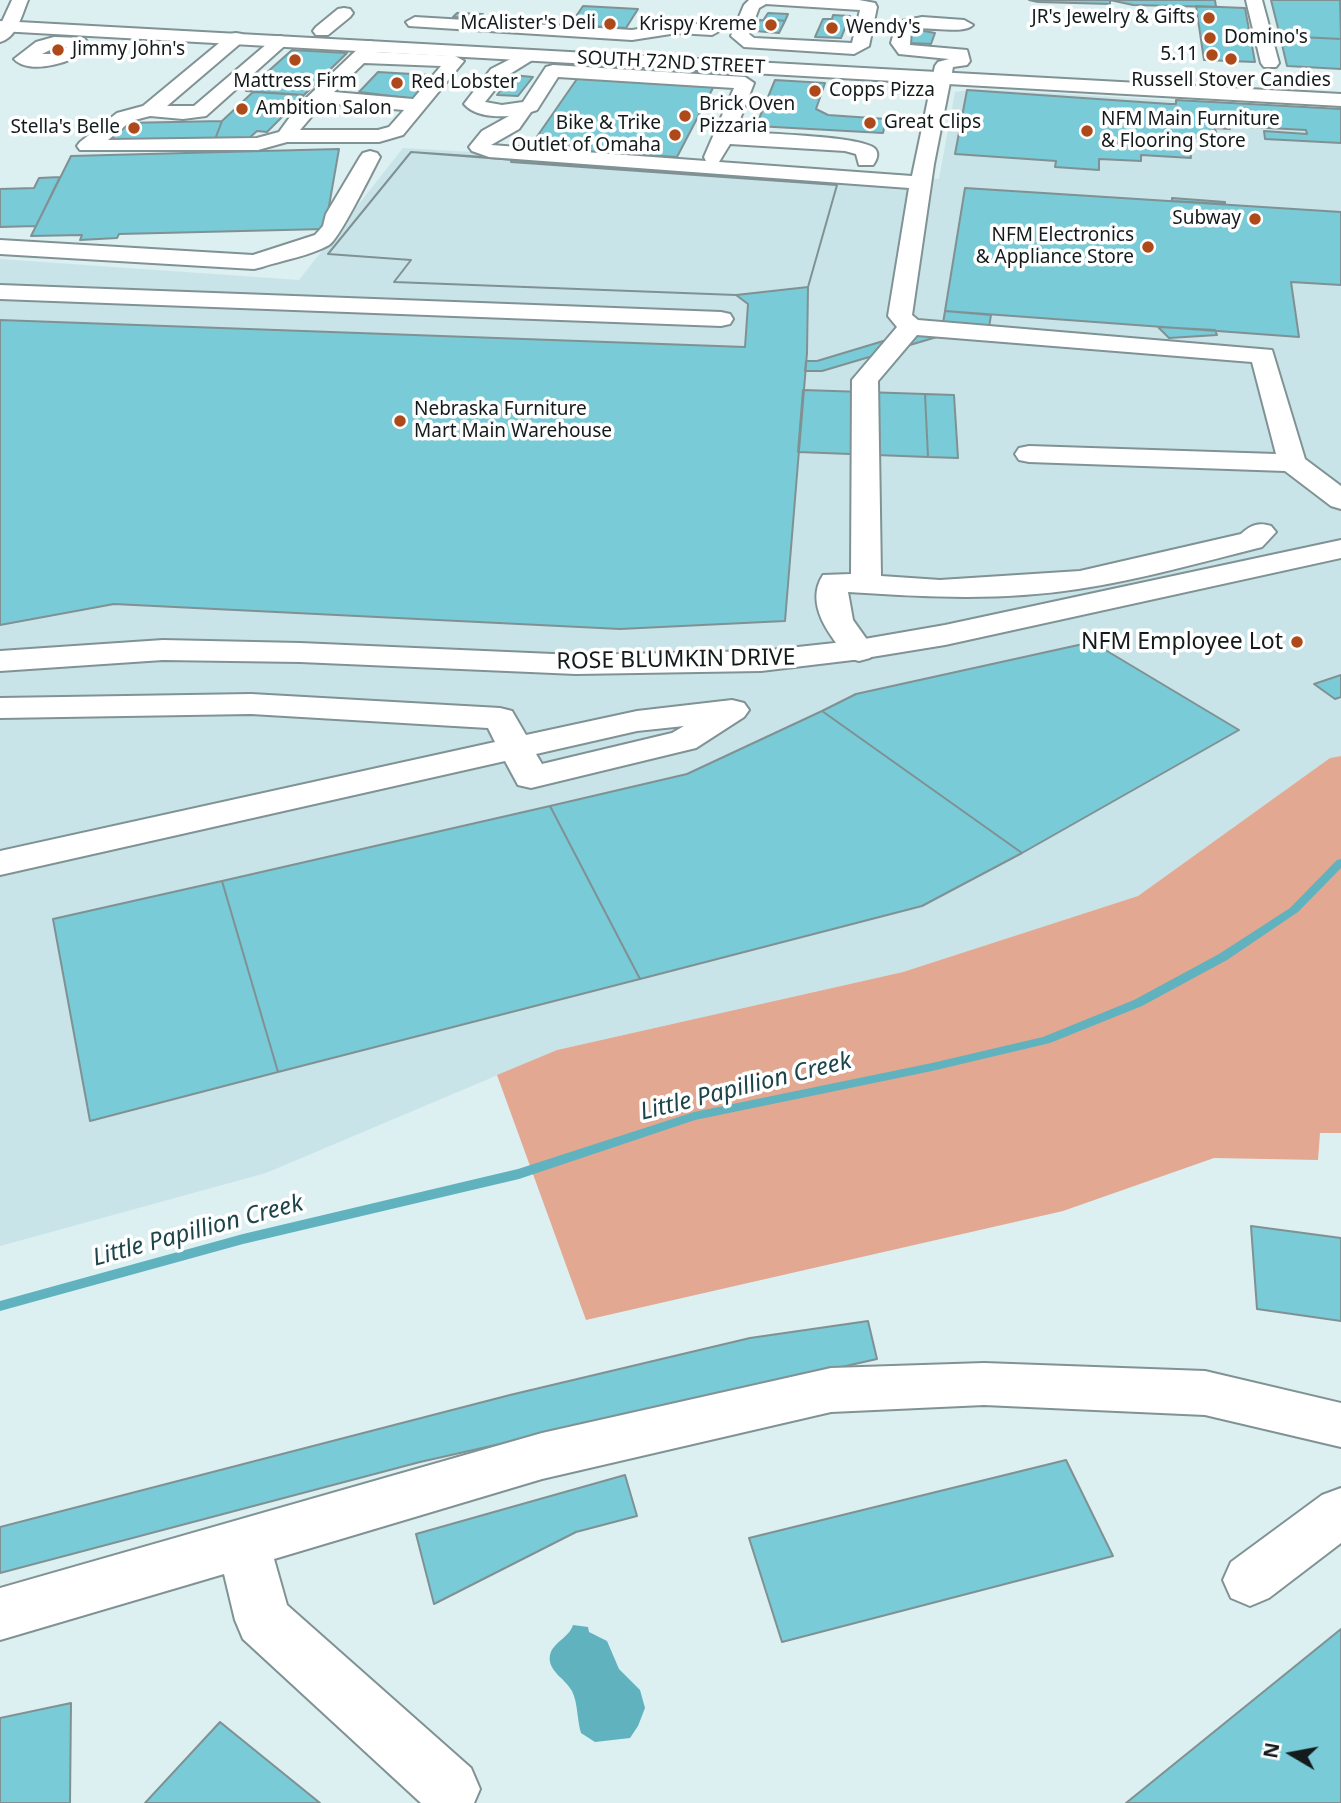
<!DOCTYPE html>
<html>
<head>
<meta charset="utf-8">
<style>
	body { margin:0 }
	#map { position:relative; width:1341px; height:1803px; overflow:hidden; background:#dceff1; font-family:"Noto Sans",sans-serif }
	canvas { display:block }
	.north { position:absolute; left:1257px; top:1719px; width:70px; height:70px; -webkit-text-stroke:5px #fff; paint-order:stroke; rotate:280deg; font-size:19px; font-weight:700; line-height:28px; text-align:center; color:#141b1c }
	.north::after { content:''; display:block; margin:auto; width:24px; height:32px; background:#141b1c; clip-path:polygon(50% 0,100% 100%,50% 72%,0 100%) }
</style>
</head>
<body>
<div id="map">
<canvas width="1341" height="1803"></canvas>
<div class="north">N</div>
</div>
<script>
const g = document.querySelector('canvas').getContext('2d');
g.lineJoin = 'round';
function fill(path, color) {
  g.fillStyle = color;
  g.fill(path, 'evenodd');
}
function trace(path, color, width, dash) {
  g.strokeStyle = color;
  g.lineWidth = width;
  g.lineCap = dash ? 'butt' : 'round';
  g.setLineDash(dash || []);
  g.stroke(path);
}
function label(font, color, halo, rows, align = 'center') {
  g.font = font + ' "Noto Sans",sans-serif';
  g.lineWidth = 7;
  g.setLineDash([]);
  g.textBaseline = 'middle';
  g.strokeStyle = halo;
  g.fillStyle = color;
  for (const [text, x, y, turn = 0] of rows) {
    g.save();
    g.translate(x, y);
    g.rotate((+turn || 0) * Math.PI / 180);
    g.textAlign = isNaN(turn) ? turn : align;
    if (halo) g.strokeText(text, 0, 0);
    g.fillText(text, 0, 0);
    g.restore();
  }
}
const built = new Path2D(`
	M975 89 1341 110V756L1330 758 1138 896 903 972 557 1050 266 1173 0 1246V259L299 280 403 148 939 179 955 92Z`);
const green = new Path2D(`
	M1341 756V1133H1320L1318 1160 1214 1158 1063 1211 586 1320 497 1075 557 1050 903 972 1138 896 1330 758Z`);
const water = new Path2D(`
	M573 1625 588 1627 589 1632 607 1641 619 1669 640 1690 645 1708 638 1726 630 1738 595 1742 581 1733C577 1720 578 1703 572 1691 565 1678 547 1671 550 1655 553 1642 569 1638 573 1625Z`);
const stream = new Path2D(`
	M1341 859V868L1298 912 1227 960 1142 1006 1050 1043 932 1071 695 1120 519 1179 243 1244 0 1311V1301L243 1234 518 1169 694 1112 932 1063 1043 1037 1134 1000 1219 954 1290 908 1337 860Z`);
const building = new Path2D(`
	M1029 0H1110V4L1038 2Z
	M1110 0H1215L1216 7 1133 5Z
	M1271 0H1340L1341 39 1280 36Z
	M583 6 638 9 626 28 570 25Z
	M1196 6 1245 8 1255 62 1204 60Z
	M457 13 483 14 478 18 453 17Z
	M768 13 788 14 785 21 777 20 785 21 779 33 755 31 760 20 772 21 764 19Z
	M833 15 850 16 841 38 815 37 823 19H832Z
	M913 29 935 33 931 44 908 43Z
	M1280 36 1341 39V69L1287 66Z
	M292 50 347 53 304 95 246 91Z
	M378 72 430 75H435L415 99 359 92Z
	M512 75 533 77 518 96 497 95Z
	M579 76 715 84 677 157 529 148Z
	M775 80 825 83 816 109 828 115 886 119 883 133 756 126Z
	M967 90 1170 104H1176V100L1341 109V143L1265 139 1264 131 1307 134 1306 130 1230 126V129L1215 128 1216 133 1189 139 1191 158 1141 155V161L1099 159V170L1055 167 1056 161 955 154Z
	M253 92 304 95 267 132 257 131 246 141 214 142 222 121Z
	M222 121 214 142 101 143 123 123Z
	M339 149 325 229 119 234 117 238 80 240 82 235 31 236 71 156Z
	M411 152 837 185 808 287 807 353 785 621 620 629 114 604 0 625V320L745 347 748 304 736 295 394 282 411 260 328 254Z
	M411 152 513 159 511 162 837 185 808 287 736 295 394 282 411 260 328 254Z
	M60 177 36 226 0 227V189L34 188 39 178Z
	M965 188 1341 212V285L1291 282 1299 337 945 311Z
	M1172 198 1225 202V204L1172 201Z
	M945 311 991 315 989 327 974 326 822 371H805L806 361H817L943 323Z
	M1158 327 1215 330 1217 335 1169 338Z
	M803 390 925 394 928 457 798 452Z
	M925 394 954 395 958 458 928 457Z
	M1092 642 1239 730 1022 853 822 711 856 694Z
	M1341 675V697L1335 699 1314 684Z
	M822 711 1022 853 922 906 640 979 550 806 687 774Z
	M550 806 640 979 278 1072 222 881Z
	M222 881 278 1072 90 1121 53 919Z
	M1251 1226 1341 1238V1321L1257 1309Z
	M868 1321 877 1359 420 1462 0 1573V1527L510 1395 750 1338Z
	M1066 1460 1113 1556 782 1642 749 1538Z
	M625 1475 637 1516 576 1532 434 1604 416 1534Z
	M1341 1629V1803H1126Z
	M71 1703 70 1803H0V1718Z
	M220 1722 320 1803H145Z`);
const minor = new Path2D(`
	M12 0H28C22 14 17 38 0 42V26Z
	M749 0H859L875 3 877 7 869 46 854 54 744 47 731 36 744 5ZM766 4 860 10 852 43 754 38 749 34 759 8Z
	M1246 0H1262L1279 63 1276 67H1264L1261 63Z
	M344 8 350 9 353 13 350 17 328 35H316L313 31 316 27 338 9Z
	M415 17 632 30 677 23 712 25 721 30 712 35 677 33 632 40 409 26 406 22Z
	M922 17 964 20 973 25C963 35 927 26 911 29L910 45 967 50 970 61 967 65 953 67 934 164 912 315 918 320 1272 350 1305 459 1341 486V509L1331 506 1285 471 1029 462 1019 460 1015 454 1019 448 1029 446 1276 454 1252 362 917 335 878 381 881 576 940 580 1080 571 1241 534C1251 525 1258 522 1271 526L1276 532 1262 547C1202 562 1139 580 1078 589 1002 601 925 597 848 592L853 620 875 651 870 658 859 661 848 658C830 636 804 604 823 575L851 574 852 380 897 327 888 316 909 188 489 157 472 151 469 147 482 131 509 116C495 117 474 116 464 104L491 69 528 50 534 51 537 55 534 59 505 77 485 102 502 105 523 102 546 67 553 65 745 77 754 83 735 132C754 133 870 136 876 150 879 155 876 161 873 165H859L856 154 845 151 730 144 719 162 912 176 935 66 938 62 949 59 899 54 891 43 897 22ZM558 77 734 88 704 157 706 161 491 145 519 129 531 112 537 110Z
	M236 33 242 34 245 38 242 42 167 106H194L275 37 281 36 290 41 206 116 183 119 150 116 131 121 108 140 257 138 279 132 298 106 365 42 371 41 380 46 375 52 455 56 464 61 403 135 379 142H287L258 150H80L77 146 80 142 117 113 143 106 230 34ZM364 63 441 66 413 99 334 92ZM323 103 404 110 389 127 378 130H300Z
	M54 37 84 38 91 46C78 62 29 76 14 59L36 42ZM56 47H67L55 54H42Z
	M370 151 377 153 380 157C372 172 339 240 329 245 310 256 283 260 262 267L254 269 0 254V240L253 255 315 235 323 226 326 214 360 157 363 153Z
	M0 285 721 312 730 314 733 319 730 324 721 326 0 299Z
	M251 694 500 708 512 711 526 735 637 711 732 700 744 703 749 710 744 717 696 748 531 788 518 785 505 761 0 875V851L495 742 488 728 251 714 0 718V698ZM684 726 672 733 542 764 536 754 637 731Z
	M984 1363 1205 1371 1341 1403V1447L1205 1415 984 1405 831 1412 542 1479 274 1559 287 1605 471 1768 480 1789 474 1803H421L243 1639 235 1620 224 1574 0 1640V1588L542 1433 831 1368Z
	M1341 1488V1543L1269 1598 1250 1606 1231 1598 1223 1580 1231 1562 1322 1495Z`);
const major = new Path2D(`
	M0 21 1341 94V106L0 31Z
	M1341 540V558L945 645 853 660 761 671 576 674 300 662 163 660 0 671V651L163 640 300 643 576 655 761 651 853 641 945 625Z`);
const markers = [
	[1209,18,7,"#ae4a1a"],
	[610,24,7,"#ae4a1a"],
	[771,25,7,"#ae4a1a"],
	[832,28,7,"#ae4a1a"],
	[1210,38,7,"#ae4a1a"],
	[58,50,7,"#ae4a1a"],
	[1212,55,7,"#ae4a1a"],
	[1231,59,7,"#ae4a1a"],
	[295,60,7,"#ae4a1a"],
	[397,83,7,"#ae4a1a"],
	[815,91,7,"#ae4a1a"],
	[242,109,7,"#ae4a1a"],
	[685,116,7,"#ae4a1a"],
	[870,123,7,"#ae4a1a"],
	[134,128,7,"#ae4a1a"],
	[1087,131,7,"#ae4a1a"],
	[675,135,7,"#ae4a1a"],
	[1255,219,7,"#ae4a1a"],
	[1148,247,7,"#ae4a1a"],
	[400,421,7,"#ae4a1a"],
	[1297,642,7,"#ae4a1a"]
];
const farPoinames = [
	["JR's Jewelry & Gifts",1195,18,"right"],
	["McAlister's Deli",596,24,"right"],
	["Krispy Kreme",757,25,"right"],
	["Wendy's",846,28],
	["Domino's",1224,38],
	["Jimmy John's",72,50],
	["5.11",1198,55,"right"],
	["Russell Stover Candies",1231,81,"center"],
	["Mattress Firm",295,82,"center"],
	["Red Lobster",411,83],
	["Copps Pizza",829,91],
	["Brick Oven",699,105],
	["Pizzaria",699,127],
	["Ambition Salon",256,109],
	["NFM Main Furniture",1101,120],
	["& Flooring Store",1101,142],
	["Great Clips",884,123],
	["Bike & Trike",661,124,"right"],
	["Outlet of Omaha",661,146,"right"],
	["Stella's Belle",120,128,"right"],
	["Subway",1241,219,"right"],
	["NFM Electronics",1134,236,"right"],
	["& Appliance Store",1134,258,"right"],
	["Nebraska Furniture",414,410],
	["Mart Main Warehouse",414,432]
];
const farStreetnames = [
	["SOUTH 72ND STREET",671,63,3]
];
const poiNames = [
	["NFM Employee Lot",1283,642]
];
const streetNames = [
	["ROSE BLUMKIN DRIVE",676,660,-1]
];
const waterNames = [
	["Little Papillion Creek",746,1087,-14],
	["Little Papillion Creek",198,1231,-15]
];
fill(built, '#c8e4e8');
fill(green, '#e3a891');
fill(water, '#5fb2be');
fill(stream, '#5fb2be');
fill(building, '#78cbd7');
trace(building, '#809193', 2);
trace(minor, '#809294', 4);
trace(major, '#809294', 4);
fill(minor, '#fff');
fill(major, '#fff');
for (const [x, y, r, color] of markers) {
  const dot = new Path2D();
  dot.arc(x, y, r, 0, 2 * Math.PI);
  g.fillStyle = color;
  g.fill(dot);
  trace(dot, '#fff', 2.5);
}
label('19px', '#141b1c', '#fff', farPoinames, 'left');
label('19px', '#141b1c', '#fff', farStreetnames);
label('23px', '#141b1c', '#fff', poiNames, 'right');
label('23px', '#141b1c', '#fff', streetNames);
label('italic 24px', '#1d4449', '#fff', waterNames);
</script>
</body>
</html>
